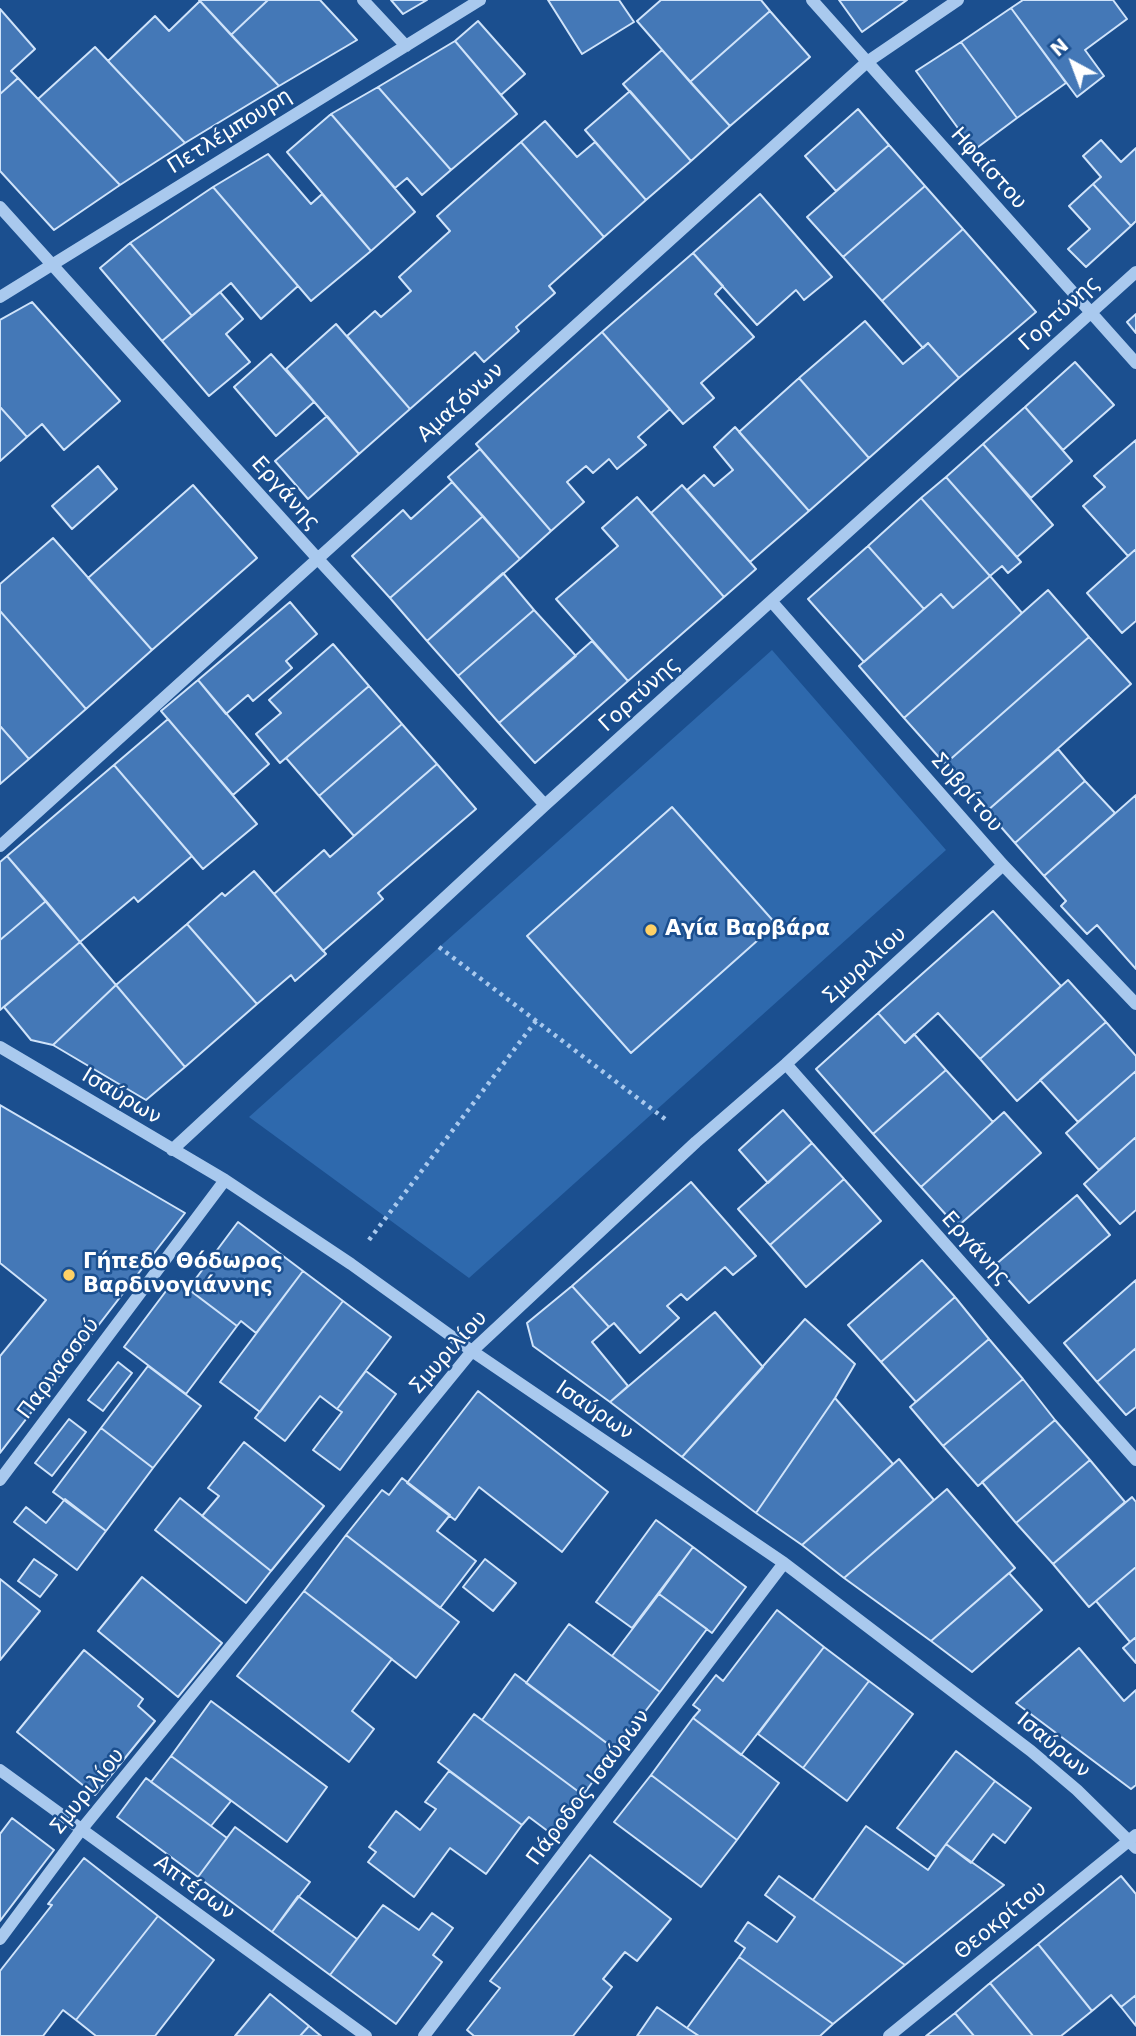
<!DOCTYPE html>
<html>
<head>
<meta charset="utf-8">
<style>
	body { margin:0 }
	#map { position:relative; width:1136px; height:2036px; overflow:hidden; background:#1b4f8f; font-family:"DejaVu Sans",sans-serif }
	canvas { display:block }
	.north { position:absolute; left:1038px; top:28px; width:70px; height:70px; -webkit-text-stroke:5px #1b4f8f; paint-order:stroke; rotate:319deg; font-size:19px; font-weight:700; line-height:28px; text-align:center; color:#fff }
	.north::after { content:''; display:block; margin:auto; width:24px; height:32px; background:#fff; clip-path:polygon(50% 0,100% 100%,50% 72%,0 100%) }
</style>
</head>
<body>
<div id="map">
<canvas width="1136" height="2036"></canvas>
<div class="north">N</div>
</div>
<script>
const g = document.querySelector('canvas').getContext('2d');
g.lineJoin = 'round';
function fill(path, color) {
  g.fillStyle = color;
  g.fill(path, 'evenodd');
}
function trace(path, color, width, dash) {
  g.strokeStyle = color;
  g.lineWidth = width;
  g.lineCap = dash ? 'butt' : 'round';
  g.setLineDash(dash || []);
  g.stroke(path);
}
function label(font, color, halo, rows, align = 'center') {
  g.font = font + ' "DejaVu Sans",sans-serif';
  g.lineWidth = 5;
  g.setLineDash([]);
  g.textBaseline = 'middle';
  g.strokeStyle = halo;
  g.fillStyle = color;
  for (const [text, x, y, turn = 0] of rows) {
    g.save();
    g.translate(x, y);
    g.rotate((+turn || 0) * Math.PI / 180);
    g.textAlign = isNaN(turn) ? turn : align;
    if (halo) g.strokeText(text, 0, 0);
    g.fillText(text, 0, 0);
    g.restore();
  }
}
const green = new Path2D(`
	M772 650 946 850 469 1278 249 1117Z`);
const building = new Path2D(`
	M199 0H268L231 35Z
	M268 0H320L357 40 279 86 231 35Z
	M391 0H427L403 14Z
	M548 0H619L634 22 582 54Z
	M661 0H761L770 11 690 82 637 21Z
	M839 0H907L862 32Z
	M1023 0H1113L1127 19 1085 50 1104 76 1077 97 1011 8Z
	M200 1 279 86 185 143 108 61 155 16 169 31Z
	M1011 8 1066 83 1017 118 961 42Z
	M0 9 35 49 11 71 18 78 0 94Z
	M770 11 810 57 730 126 690 82Z
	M478 21 525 74 501 95 455 41Z
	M455 41 517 114 451 170 378 87Z
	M961 42 1017 118 974 150 916 71Z
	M95 47 185 143 120 185 38 99Z
	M662 50 730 126 691 161 623 84Z
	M18 78 120 185 54 230 0 171V94Z
	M378 87 451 170 422 195 407 178 395 188 331 114Z
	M630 91 691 161 646 200 585 130Z
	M858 109 889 145 836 191 805 156Z
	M331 114 415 212 371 251 287 152Z
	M545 121 577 157 595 142 646 200 604 237 521 142Z
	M1101 140 1121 162 1136 148V221L1131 226 1093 184 1101 177 1083 156Z
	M521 142 604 237 549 286 555 293 516 327 519 331 484 362 475 352 410 409 347 336 375 311 381 317 411 291 399 277 450 231 437 216Z
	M889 145 925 186 843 257 807 217Z
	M268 154 311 204 322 194 371 251 311 301 213 187Z
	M1093 184 1131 226 1086 267 1068 249 1090 229 1069 206Z
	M925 186 963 229 882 301 843 257Z
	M213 187 298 286 261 319 231 283 192 316 130 243Z
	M760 194 832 277 804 300 796 290 757 325 693 253Z
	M963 229 1036 312 959 378 928 343 923 348 882 301Z
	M130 243 192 316 162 341 100 268Z
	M693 253 723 286 715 294 754 337 701 383 714 398 683 424 602 332Z
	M220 292 243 319 226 334 250 362 209 396 162 341Z
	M32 302 120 401 64 450 42 424 27 437 0 407V320Z
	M1136 314V333L1127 322Z
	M865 321 903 364 928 343 959 378 869 458 799 378Z
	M336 324 410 409 359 454 286 369Z
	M602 332 670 409 638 437 646 445 617 469 609 459 593 473 586 466 567 482 584 502 551 531 476 444Z
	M271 354 314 402 276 436 234 387Z
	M1075 362 1114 405 1063 450 1025 407Z
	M799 378 869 458 809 511 739 432Z
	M0 407 27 437 0 461Z
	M1025 407 1072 461 1031 498 983 444Z
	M327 416 359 454 308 499 275 461Z
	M735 427 809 511 750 562 687 490 704 475 714 486 733 470 714 447Z
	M1136 440V549L1128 556 1083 506 1105 487 1094 476Z
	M983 444 1053 525 1017 557 946 477Z
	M480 449 551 531 520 559 448 477Z
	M98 466 117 489 72 529 52 506Z
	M946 477 1021 562 1008 573 1002 566 990 576 921 498Z
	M452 482 483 516 390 598 352 556 403 510 411 519Z
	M193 485 257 558 152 650 88 578Z
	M682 485 756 569 724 597 651 513Z
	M637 497 724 597 628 681 556 599 618 546 602 528Z
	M921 498 990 576 953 608 941 594 924 609 868 546Z
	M483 516 520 559 427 641 390 598Z
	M53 538 152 650 86 709 0 611V584Z
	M868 546 924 609 864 662 808 599Z
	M1136 549V621L1122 633 1087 593Z
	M503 573 534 610 458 676 427 641Z
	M990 576 1022 613 904 718 859 666 941 594 953 608Z
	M1048 590 1089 637 945 764 904 718Z
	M290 602 317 634 286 661 292 668 253 701 248 695 226 714 198 680Z
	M534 610 576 656 499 723 458 676Z
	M0 611 86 709 29 759 0 726Z
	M1089 637 1131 684 987 811 945 764Z
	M592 641 628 681 535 763 499 723Z
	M333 644 369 686 280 763 256 734 281 713 269 700Z
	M198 680 269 764 233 795 161 711Z
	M369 686 402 724 319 796 286 758Z
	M168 719 257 824 203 869 114 765Z
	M402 724 437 764 354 836 319 796Z
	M0 726 29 759 0 784Z
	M1058 749 1085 781 1015 843 987 811Z
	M437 764 476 809 378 893 383 899 323 951 274 894 324 850 330 857Z
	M114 765 192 856 138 902 134 897 80 942 7 856Z
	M1085 781 1115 813 1044 876 1015 843Z
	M1136 795V969L1097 925 1087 934 1061 906 1066 901 1044 876Z
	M672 807 776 924 631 1053 527 936Z
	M7 856 46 901 0 940V862Z
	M254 871 326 954 295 981 291 975 257 1004 187 924 222 893 225 896Z
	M46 901 80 942 0 1010V940Z
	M993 911 1061 986 980 1059 938 1013 905 1043 878 1013Z
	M187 924 257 1004 185 1067 116 985Z
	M80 942 116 985 53 1045 31 1040 4 1007Z
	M1068 980 1106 1022 1017 1101 980 1059Z
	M116 985 185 1067 146 1100 53 1045Z
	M878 1013 905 1043 914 1034 946 1070 873 1134 816 1069Z
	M1106 1022 1136 1056V1071L1078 1122 1040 1080Z
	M946 1070 993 1122 921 1187 873 1134Z
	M1136 1071V1137L1099 1170 1066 1133Z
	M0 1105 185 1213 0 1453V1356L46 1300 0 1263Z
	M783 1110 812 1143 768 1183 739 1150Z
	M1004 1112 1041 1153 957 1227 921 1187Z
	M1136 1137V1210L1120 1224 1084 1184Z
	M812 1143 844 1179 770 1245 738 1209Z
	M844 1179 881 1221 806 1287 770 1245Z
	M691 1182 756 1256 733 1275 725 1267 687 1300 681 1294 667 1306 679 1318 640 1353 614 1323 609 1327 572 1286Z
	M1077 1195 1110 1235 1029 1303 995 1265Z
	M238 1222 303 1271 256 1333 241 1321 237 1326 188 1289Z
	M922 1260 955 1297 881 1362 848 1325Z
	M303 1271 343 1301 260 1412 220 1382Z
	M175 1279 237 1326 186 1394 124 1347Z
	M1136 1280V1348L1097 1382 1064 1343Z
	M572 1286 609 1327 592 1342 628 1386 610 1402 533 1346 527 1323Z
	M955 1297 989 1339 916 1402 881 1362Z
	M343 1301 391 1337 337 1409 320 1396 285 1441 255 1418Z
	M715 1312 763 1367 682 1457 610 1402Z
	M805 1319 855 1364 835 1398 756 1513 682 1457Z
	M989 1339 1023 1379 943 1446 910 1407Z
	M1136 1348V1407L1126 1415 1097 1382Z
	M118 1362 132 1373 103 1411 88 1400Z
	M148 1366 201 1406 153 1468 101 1428Z
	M366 1371 396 1394 340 1470 313 1450 342 1412 337 1409Z
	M1023 1379 1055 1420 978 1486 943 1446Z
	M478 1391 608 1492 562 1552 479 1487 455 1520 407 1483Z
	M835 1398 893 1464 802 1545 756 1513Z
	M69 1419 86 1432 52 1476 35 1463Z
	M1055 1420 1090 1460 1016 1523 982 1482Z
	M101 1428 153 1468 106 1531 53 1492Z
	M244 1442 324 1506 271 1571 202 1516 219 1496 208 1488Z
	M899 1459 934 1500 844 1578 802 1545Z
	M1090 1460 1125 1502 1053 1564 1016 1523Z
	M402 1478 450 1515 437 1531 476 1561 440 1608 346 1535 382 1490 389 1495Z
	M947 1489 1015 1568 931 1641 844 1578Z
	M1132 1497 1136 1502V1567L1089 1607 1053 1564Z
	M180 1498 271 1571 246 1603 155 1530Z
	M65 1499 106 1531 77 1570 14 1522 26 1507 46 1523Z
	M656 1520 693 1547 632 1628 596 1602Z
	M346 1535 459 1622 416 1678 304 1591Z
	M693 1547 746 1587 712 1633 659 1594Z
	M34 1559 57 1575 40 1597 18 1581Z
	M485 1559 516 1583 493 1611 463 1587Z
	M1136 1567V1637L1130 1642 1096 1601Z
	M1009 1573 1042 1610 972 1672 931 1641Z
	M142 1577 222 1643 178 1697 98 1631Z
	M0 1579 40 1611 0 1660Z
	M304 1591 392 1659 352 1711 374 1729 349 1762 237 1676Z
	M659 1594 707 1629 660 1692 612 1656Z
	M777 1610 824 1647 741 1755 693 1718 700 1710 693 1705 716 1675 723 1681Z
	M569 1624 660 1692 616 1750 526 1683Z
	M1136 1637V1663L1123 1648Z
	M824 1647 869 1681 803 1768 758 1734Z
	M1079 1648 1124 1701 1136 1690V1785L1131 1789 1016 1703Z
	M84 1650 143 1699 138 1706 155 1721 95 1795 17 1732Z
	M515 1674 616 1750 583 1795 482 1720Z
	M869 1681 913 1714 847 1801 803 1768Z
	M211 1701 327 1787 287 1842 171 1756Z
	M474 1714 583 1795 553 1835 529 1817 522 1825 438 1762Z
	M693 1718 779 1783 737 1840 651 1775Z
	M956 1751 995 1781 936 1857 897 1828Z
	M171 1756 231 1801 211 1826 151 1782Z
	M449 1771 522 1825 486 1874 450 1848 414 1897 368 1862 376 1852 369 1847 396 1811 420 1830 436 1809 425 1802Z
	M651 1775 737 1840 701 1887 614 1822Z
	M146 1778 227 1838 198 1877 117 1817Z
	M995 1781 1031 1808 1005 1843 993 1834 971 1863 946 1844Z
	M12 1818 54 1850 0 1921V1834Z
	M866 1826 928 1870 946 1844 1004 1885 905 1965 813 1900Z
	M235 1827 310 1882 272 1932 198 1877Z
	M590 1855 671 1919 637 1961 625 1952 603 1979 612 1987 573 2036H474L467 2030 500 1988 490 1981Z
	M84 1858 158 1916 76 2020 63 2010 43 2036H0V1971L52 1905 48 1904Z
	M779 1876 905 1965 833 2024 739 1957 745 1948 735 1941 748 1922 777 1942 795 1917 765 1895Z
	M1121 1876 1136 1894V1995L1121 2007 1111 1995 1092 2011 1038 1944Z
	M298 1896 357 1939 330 1975 272 1932Z
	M383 1905 419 1930 432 1913 453 1928 433 1955 442 1962 396 2024 330 1975Z
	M158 1916 214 1960 155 2036H96L76 2020Z
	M1038 1944 1092 2011 1061 2036H1033L990 1983Z
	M739 1957 833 2024 820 2036H699L687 2028Z
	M990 1983 1033 2036H974L955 2013Z
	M270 1994 309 2026 300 2036H235Z
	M1136 1995V2026L1121 2007Z
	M657 2007 687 2028 699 2036H637Z
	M955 2013 974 2036H926Z
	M309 2026 321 2036H300Z`);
const path = new Path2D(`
	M439 947 669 1122
	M369 1240 536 1021`);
const minor = new Path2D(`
	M363 0 406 46
	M812 0 1136 363
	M0 207 318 559 545 805
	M0 297 480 0
	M772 602 1003 865 1136 1004
	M0 846 867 62 958 0
	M0 1047 225 1180 351 1264 472 1351 784 1563 1031 1751 1077 1790 1136 1848
	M786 1064 1136 1460
	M172 1150 545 805 1136 272
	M0 1480 225 1180
	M0 1770 366 2036
	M0 1939 81 1830 472 1351 696 1142 786 1064 1003 865
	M424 2036 784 1563
	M889 2036 1136 1835`);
const markers = [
	[651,930,7,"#ffd166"],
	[69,1275,7,"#ffd166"]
];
const streetNames = [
	["Πετλέμπουρη",230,132,-32],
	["Ηφαίστου",988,169,48],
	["Γορτύνης",1060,314,-42],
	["Αμαζόνων",461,403,-42],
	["Εργάνης",285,494,48],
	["Γορτύνης",640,695,-42],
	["Συβρίτου",966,793,49],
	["Σμυριλίου",865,966,-42],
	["Ισαύρων",121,1097,31],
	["Εργάνης",975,1249,48],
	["Σμυριλίου",449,1353,-48],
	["Παρνασσού",59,1369,-53],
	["Ισαύρων",594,1411,34],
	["Ισαύρων",1053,1746,40],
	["Πάροδος Ισαύρων",589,1788,-53],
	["Σμυριλίου",88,1792,-51],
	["Απτέρων",194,1888,36],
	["Θεοκρίτου",1001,1921,-39]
];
const poiNames = [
	["Αγία Βαρβάρα",665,930],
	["Γήπεδο Θόδωρος",83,1263],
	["Βαρδινογιάννης",83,1287]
];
fill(green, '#2e69ad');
fill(building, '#4478b7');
trace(building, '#cfe3fa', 2);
trace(path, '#a9c9ee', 4.5, [3.5, 5]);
trace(minor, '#a9c9ee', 12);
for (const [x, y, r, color] of markers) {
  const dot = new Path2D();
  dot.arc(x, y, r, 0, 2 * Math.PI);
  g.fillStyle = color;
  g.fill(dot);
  trace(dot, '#1b4f8f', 2.5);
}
label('21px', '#fff', '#1b4f8f', streetNames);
label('bold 21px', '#fff', '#1b4f8f', poiNames, 'left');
</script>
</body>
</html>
